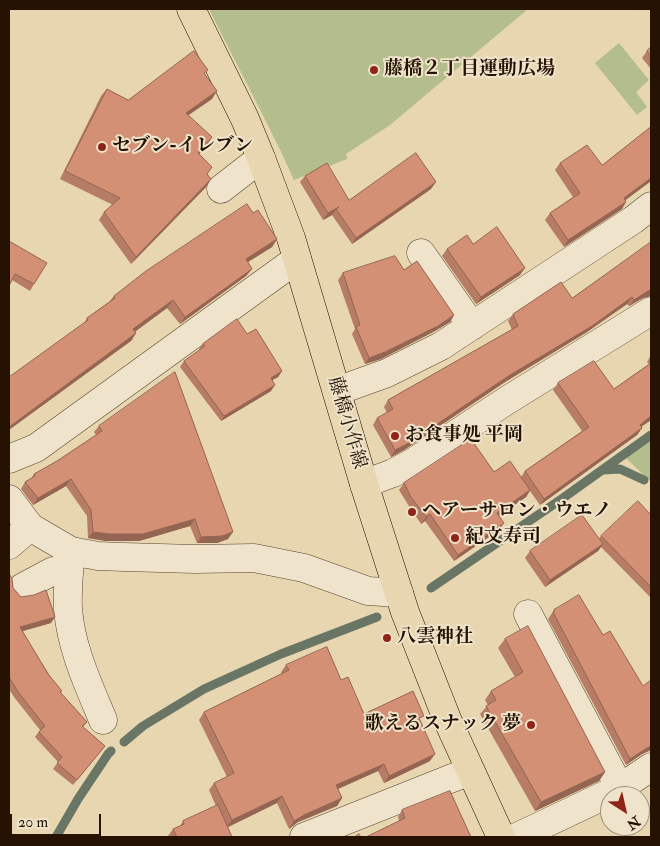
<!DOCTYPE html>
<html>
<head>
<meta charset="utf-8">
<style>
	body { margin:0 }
	#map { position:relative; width:660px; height:846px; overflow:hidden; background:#e7d6af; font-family:"IM FELL Double Pica",serif }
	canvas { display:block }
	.frame { position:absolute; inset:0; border:10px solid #251202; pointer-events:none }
	.north { position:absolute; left:600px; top:786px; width:50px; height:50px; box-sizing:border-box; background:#efe4cb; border:1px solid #9e907b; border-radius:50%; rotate:145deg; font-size:14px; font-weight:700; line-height:20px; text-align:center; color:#251202 }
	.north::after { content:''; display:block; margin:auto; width:18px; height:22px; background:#8f2418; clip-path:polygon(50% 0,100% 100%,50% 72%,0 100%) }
	.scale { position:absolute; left:10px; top:814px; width:91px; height:22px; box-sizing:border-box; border:2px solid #251202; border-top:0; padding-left:6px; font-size:15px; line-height:18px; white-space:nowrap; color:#251202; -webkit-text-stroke:4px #efe4cb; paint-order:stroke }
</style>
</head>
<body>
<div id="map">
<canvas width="660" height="846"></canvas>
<div class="frame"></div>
<div class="north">N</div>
<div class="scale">20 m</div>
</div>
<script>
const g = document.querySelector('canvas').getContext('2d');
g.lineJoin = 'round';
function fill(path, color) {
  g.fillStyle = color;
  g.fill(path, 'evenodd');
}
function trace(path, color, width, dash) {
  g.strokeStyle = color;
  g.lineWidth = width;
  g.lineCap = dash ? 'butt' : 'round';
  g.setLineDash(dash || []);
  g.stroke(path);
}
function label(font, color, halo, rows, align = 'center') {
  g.font = font + ' "IM FELL Double Pica","Noto Serif JP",serif';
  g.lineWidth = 4;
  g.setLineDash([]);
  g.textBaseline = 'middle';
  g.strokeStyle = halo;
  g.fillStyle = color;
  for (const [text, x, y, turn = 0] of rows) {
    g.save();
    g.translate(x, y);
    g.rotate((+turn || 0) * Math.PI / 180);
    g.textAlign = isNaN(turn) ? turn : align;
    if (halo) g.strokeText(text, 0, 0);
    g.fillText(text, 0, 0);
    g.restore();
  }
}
const green = new Path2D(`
	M209 9H528L390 125 346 154 347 159 294 180C268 122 237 66 209 9Z
	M619 43 649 80 636 92 647 107 637 115 595 63Z
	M651 440V482L626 458Z`);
const stream = new Path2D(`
	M603 470 620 469 644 480
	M431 588 563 498 651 435
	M124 742 143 726 204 689 281 654 377 617
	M56 837 78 799 108 754 111 751`);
const minor = new Path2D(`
	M221 189 261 158
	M421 253 472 326
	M337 391 387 373 441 346 633 220 651 206
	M9 459 36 448 297 259
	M364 484 393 473 412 463 506 401 651 311
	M9 499 30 527 71 551 98 556 124 557 195 559 254 558 304 568 368 591 399 593
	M9 545 30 527
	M71 551C69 570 67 589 68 609 71 648 88 684 103 720
	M23 587 53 571 69 572
	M528 614 620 788
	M304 837 470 771
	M517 837 620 788 651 767`);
const major = new Path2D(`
	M191 9 245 119 261 158 291 238 364 484 405 612 447 719 501 837`);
const wall = new Path2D(`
	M651 47V69L642 58 647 51Z
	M205 74 212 99 188 115 207 145 199 154 212 167 207 174 206 187 131 264 99 220 104 212 113 205 60 179 101 96 107 89 128 100Z
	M651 127V181L625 200 622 209 564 247 545 220 550 213 573 197 555 170 560 163 602 165Z
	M305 176 349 200 431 189 352 244 332 215 323 220 300 182Z
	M253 213 277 239 272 247 248 262 252 269 246 276 180 324 167 308 135 331 136 333 131 341 84 323 87 318 109 302 114 296Z
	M9 241 34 284 30 291 12 280Z
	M651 243V296L643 298 629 306 627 304 587 332 505 382 404 450 391 457 373 425 377 418 387 413 384 407 388 400 512 330 508 321 513 314 572 298Z
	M473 244 520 275 476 304 442 256 447 249Z
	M404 270 454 315 450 322 433 332 381 359 365 364 352 334 355 329 338 280 343 273Z
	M247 334 282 371 278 377 272 380 271 391 221 421 180 367 184 361 200 350 199 349 203 344Z
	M651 355V420L641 427 642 428 637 435 540 505 530 491 526 497 499 516V530L454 561 425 521 421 524 407 503 399 490 404 483 494 472 521 477 525 471 582 431 553 390 558 383 614 389 649 364 647 362Z
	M99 426 228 539 217 543H197L190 526 139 541H106L88 538 87 516 66 486 33 505 21 489 25 482 31 479 34 474 57 461 96 435 94 432Z
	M651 515V598L601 547 598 551 545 587 525 558 530 551 599 539 601 536Z
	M9 573 13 588 21 597 51 623 22 631 60 692 87 722 83 727 105 746 73 785 53 769 58 762 35 737 40 730 14 697 9 689Z
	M554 610 603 635 643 686 651 680V750L642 754 626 765 548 619Z
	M505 639 605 772 599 781 535 811 480 714 488 705 485 700 491 691 515 677 498 648Z
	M286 665 341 680 364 714 421 721 430 761 384 783 378 771 338 789 342 798 337 806 298 822 289 829 277 803 228 827 232 837H169L168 836 173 829 180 826 183 821 216 806 209 790 214 783 227 777 199 720 204 712 282 674 281 672Z
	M402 810 471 837 399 821 398 817Z`);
const shadedWall = new Path2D(`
	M217 91 212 99 180 121 186 113Z
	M212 137 207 145 193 161 198 153Z
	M651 178V181L619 205 624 198Z
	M211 179 206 187 131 264 136 257Z
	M436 182 431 189 352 244 356 238Z
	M626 202 622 209 564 247 568 240Z
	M336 209 332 215 323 220 328 213Z
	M277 239 272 247 240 267 246 259Z
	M525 268 520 275 476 304 481 297Z
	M252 269 246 276 180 324 185 317Z
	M651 290V296L643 298 629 306 634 300 648 291Z
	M632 297 627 304 587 332 505 382 404 450 391 457 395 450 510 375Z
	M173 300 167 308 128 337 133 329Z
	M454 315 450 322 433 332 381 359 365 364 369 358Z
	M136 333 131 341 9 430V427Z
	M282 371 278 377 267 383 271 378Z
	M275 385 271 391 221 421 224 416Z
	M651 416V420L635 431 640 425Z
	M642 428 637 435 540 505 544 499Z
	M71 479 66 486 33 505 38 498Z
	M530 490 526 497 492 520 497 513Z
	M430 514 425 521 421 524 426 517Z
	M195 519 190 526 139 541H106L88 538 93 532Z
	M504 523 499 530 454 561 458 555Z
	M233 532 228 539 217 543H197L201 537Z
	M603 544 598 551 545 587 550 580Z
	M55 617 51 623 16 633 20 627Z
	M651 746V750L642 754 626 765 630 759 647 748Z
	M435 754 430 761 384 783 389 776Z
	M384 764 378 771 331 792 336 785Z
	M605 772 599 781 535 811 541 802Z
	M282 796 277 803 226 828 232 820Z
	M342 798 337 806 298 822 289 829 294 821 304 815Z`);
const building = new Path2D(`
	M651 47V56L647 51Z
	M194 51 208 70 204 73 217 91 186 113 212 137 198 153 212 167 207 174 211 179 136 257 104 212 120 198 65 171 107 89 128 100Z
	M651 127V178L624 198 626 202 568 240 550 213 580 193 560 163 587 145 602 165Z
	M416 153 436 182 356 238 336 209 339 207 328 213 305 176 327 163 349 200Z
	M247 204 253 213 258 210 277 239 246 259 252 269 185 317 173 300 133 329 136 333 9 427V377L88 320 87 318 115 298 114 296 146 271Z
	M497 227 525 268 481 297 447 249 467 235 473 244Z
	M9 241 47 263 34 284 15 274 9 286Z
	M651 242V290L648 291 634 300 632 297 592 326 510 375 409 443 395 450 377 418 393 409 388 400 518 326 513 314 561 282 572 298Z
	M395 256 404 270 417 261 454 315 438 326 385 352 369 358 356 327 360 325 343 273Z
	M237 319 247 334 256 329 282 371 271 378 275 385 224 416 184 361 205 346 203 344Z
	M594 361 614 389 651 363V416L640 425 642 428 544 499 525 471 589 427 558 383Z
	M175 372 233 532 222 536 201 537 195 519 143 534H110L93 532 91 510 71 479 38 498 25 482 35 476 34 474 57 461 102 431 99 426Z
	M471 439 494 472 510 461 530 490 497 513 504 523 458 555 430 514 426 517 411 497 404 483Z
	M638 501 651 515V587L601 536Z
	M582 515 603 544 550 580 530 551Z
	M9 573 12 579 13 588 21 597 34 595 46 590 55 617 20 627 48 674 62 691 60 692 87 722 82 726 105 746 77 780 57 763 62 757 39 732 45 726 18 692 9 677Z
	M579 595 603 635 610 631 643 686 651 680V746L647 748 630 759 553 612 555 611 554 610Z
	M528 626 605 772 541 802 486 706 496 700 491 691 523 672 505 639Z
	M327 647 341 680 348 677 364 714 413 691 424 716 419 718 435 754 389 776 384 764 336 785 342 798 304 815 294 821 282 796 232 820 214 783 234 773 204 712 289 670 286 665Z
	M450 791 471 837H366L405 818 402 810Z
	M218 805 232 837H177L173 829 184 824 183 821Z
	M359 834 361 837H355Z`);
const markers = [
	[374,70,5,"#8f2418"],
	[102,147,5,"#8f2418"],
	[395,436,5,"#8f2418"],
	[412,512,5,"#8f2418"],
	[455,538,5,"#8f2418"],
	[387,638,5,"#8f2418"],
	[531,725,5,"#8f2418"]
];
const poiNames = [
	["藤橋２丁目運動広場",384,70],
	["セブン-イレブン",112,147],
	["お食事処 平岡",405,436],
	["ヘアーサロン・ウエノ",422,512],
	["紀文寿司",465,538],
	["八雲神社",397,638],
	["歌えるスナック 夢",521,725,"right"]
];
const streetNames = [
	["藤橋小作線",346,423,74]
];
fill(green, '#b3be8c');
trace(stream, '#697666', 9);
trace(minor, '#56432d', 29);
trace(major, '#251202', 29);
trace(minor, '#efe4cb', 28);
trace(major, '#e7d6af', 28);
fill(wall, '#b67c65');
fill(shadedWall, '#946552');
fill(building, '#d49075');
trace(building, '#946552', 1);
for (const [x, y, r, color] of markers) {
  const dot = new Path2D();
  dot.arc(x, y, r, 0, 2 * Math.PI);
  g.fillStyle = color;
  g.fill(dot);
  trace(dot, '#efe4cb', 2);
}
label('bold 19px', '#251202', '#efe4cb', poiNames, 'left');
label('19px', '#251202', '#efe4cb', streetNames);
</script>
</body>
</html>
